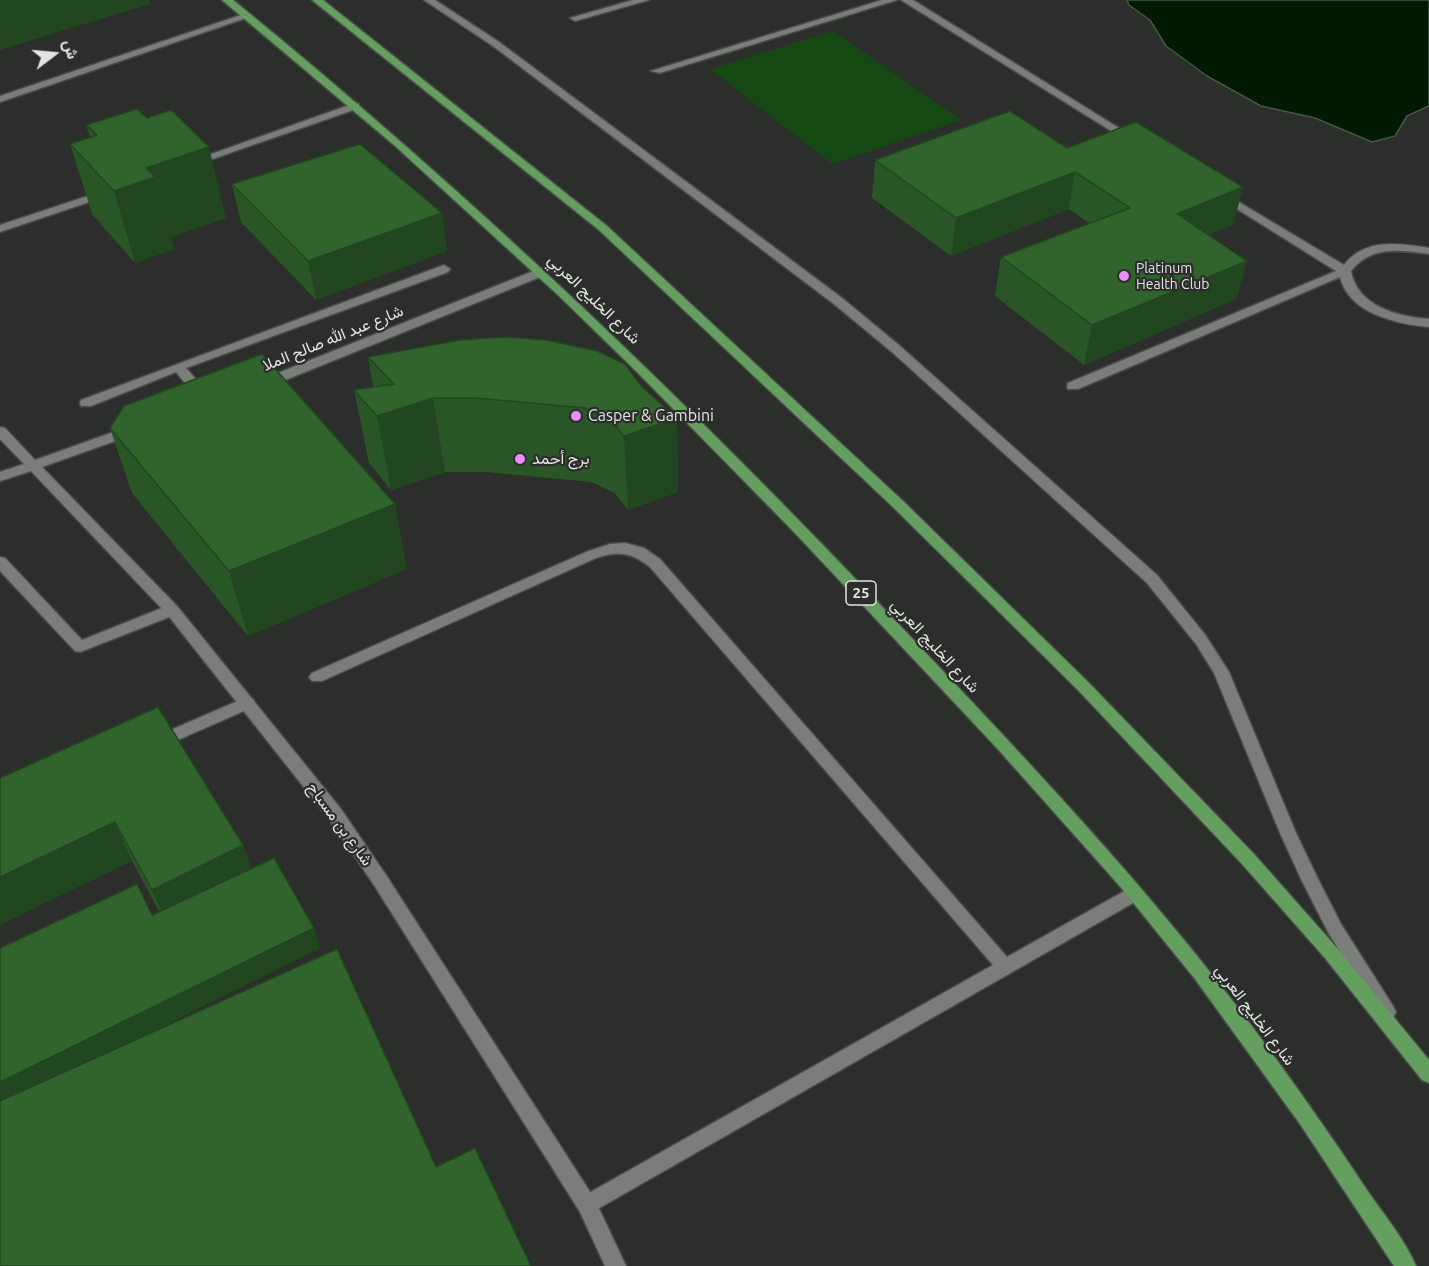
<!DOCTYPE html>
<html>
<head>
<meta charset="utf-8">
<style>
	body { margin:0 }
	#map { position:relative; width:1429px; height:1266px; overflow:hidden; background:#2b2e2a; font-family:Ubuntu,Vazirmatn,sans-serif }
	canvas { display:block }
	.north { position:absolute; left:24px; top:24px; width:60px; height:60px; -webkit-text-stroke:4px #2b2e2a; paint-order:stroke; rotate:74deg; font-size:16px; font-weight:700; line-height:24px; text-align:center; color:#e2e4e2 }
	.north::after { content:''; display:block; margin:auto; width:21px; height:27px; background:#e2e4e2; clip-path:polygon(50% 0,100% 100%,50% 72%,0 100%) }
</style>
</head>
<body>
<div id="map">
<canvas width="1429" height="1266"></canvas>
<div class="north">ش</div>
</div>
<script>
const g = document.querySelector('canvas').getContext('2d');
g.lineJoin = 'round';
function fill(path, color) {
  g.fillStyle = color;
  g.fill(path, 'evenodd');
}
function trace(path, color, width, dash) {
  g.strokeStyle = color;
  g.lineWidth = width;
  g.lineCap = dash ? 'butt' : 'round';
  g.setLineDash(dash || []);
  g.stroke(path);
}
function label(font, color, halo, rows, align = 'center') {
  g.font = font + ' Ubuntu,Vazirmatn,sans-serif';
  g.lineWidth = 4.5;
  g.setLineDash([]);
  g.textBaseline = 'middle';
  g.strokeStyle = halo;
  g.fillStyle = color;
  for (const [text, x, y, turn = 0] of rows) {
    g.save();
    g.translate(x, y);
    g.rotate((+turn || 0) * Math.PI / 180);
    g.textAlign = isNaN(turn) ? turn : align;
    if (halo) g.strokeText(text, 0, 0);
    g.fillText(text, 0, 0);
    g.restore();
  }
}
const green = new Path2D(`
	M833 31 961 120 832 164 710 69Z`);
const water = new Path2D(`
	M1127 0H1429V106L1407 116 1395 136 1372 142 1315 118 1261 106 1207 76 1166 46 1150 20 1129 5Z`);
const service = new Path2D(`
	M424 0H435L499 42 842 298 900 346 1157 575 1206 636 1229 672 1296 833 1318 879 1341 924 1393 1006 1396 1012 1393 1018 1387 1020 1381 1018 1329 934 1301 879 1280 833 1214 673 1196 644 1147 583 892 352 834 304 493 46Z
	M244 14 252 16 0 102V96Z
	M355 103 359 104V108L198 164H190L189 162Z
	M106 190 112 193 110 195 0 232V225Z
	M444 265 450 269 448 272 186 368 208 393 209 396 208 399H198L176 372 91 406H81L80 403 81 400Z
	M625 543 644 548 660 559 1007 957 1128 889 1134 887 1140 889 1143 894 1140 899 587 1215 580 1212 577 1205 580 1198 993 965 650 567C631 552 618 551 596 558L322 681H312L309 677 312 673 586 552 610 544Z
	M0 557 5 558 82 640 167 606 172 605 179 610 177 614 80 652 75 651 0 571Z
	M247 697 253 699 255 703 253 707 162 747H150L148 743 150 739Z`);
const pedestrian = new Path2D(`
	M633 0H649L575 21 570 18Z
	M882 0H897L660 73 651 71Z
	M901 0H913L1138 140 1133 143 1129 142Z
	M1222 192 1344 265C1365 238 1399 243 1429 248V254C1399 250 1372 245 1351 271 1357 306 1398 317 1429 319V327C1397 324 1349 314 1340 277L1078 389H1068L1067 386 1068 383 1336 271 1218 197 1216 195Z`);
const minor = new Path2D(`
	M541 268 547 272 545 275 268 387 263 388 257 384 258 381Z
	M0 427 5 428 35 460 125 428H135L137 431 135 434 42 467 177 606 341 809 386 875 594 1198 626 1266H605L580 1212 374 885 329 819 167 614 31 471 0 481V472L24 464 0 439Z`);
const primary = new Path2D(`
	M222 0H233C473 195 696 409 908 634 1026 759 1144 883 1248 1021 1290 1077 1330 1134 1369 1193 1385 1216 1405 1240 1416 1266H1394L1300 1124 1195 979 1118 884 996 747 794 532 638 373 558 295 394 145Z
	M312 0H323L607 226 903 501 1088 682 1254 854 1337 948 1429 1060V1083L1422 1080 1325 958 1242 864 1078 690 893 507 599 230Z`);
const wall = new Path2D(`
	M86 125 226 218 171 237 174 249 135 263 92 214 70 144 90 137Z
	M1067 148 1243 187 1233 225 1208 235 1247 261 1236 299 1084 365 995 296 1001 257 1089 223 1069 209 951 256 872 198 875 160Z
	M232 184 442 213 447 251 316 300 241 222Z
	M368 357 642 387 677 418 678 492 628 510 615 493 591 482 486 472H445L391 490 369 463 354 390 373 387Z
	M110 428 407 569 248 636 132 493Z
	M0 778 243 845 251 869 320 948 147 1034 436 1167 531 1266H0L159 911 132 861Z`);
const shadedWall = new Path2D(`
	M0 0H149L150 4 0 50Z
	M209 147 226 218 171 237 174 249 135 263 114 191 146 168Z
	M1075 172 1069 209 951 256 956 218Z
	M1243 187 1233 225 1168 252 1177 214Z
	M442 213 447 251 316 300 308 261Z
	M1247 261 1236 299 1084 365 1092 325Z
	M433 398 445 472 391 490 377 416Z
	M677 418 678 492 628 510 624 436Z
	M395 504 407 569 248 636 229 571Z
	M115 822 132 861 0 925V877Z
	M243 845 256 884 168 928 152 890Z
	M314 928 320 948 0 1107V1082Z`);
const building = new Path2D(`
	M137 109 147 118 171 110 209 147 146 168 155 177 114 191 70 144 97 135 86 125Z
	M1010 111 1067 148 1136 122 1243 187 1177 214 1247 261 1092 325 1001 257 1130 208 1075 172 956 218 875 160Z
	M360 144 442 213 308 261 232 184Z
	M505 337 546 340 597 351 625 364 642 387 677 418 624 436 610 419 585 408 476 398H433L377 416 354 390 394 384 368 357 460 340Z
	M262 354 395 504 229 571 110 428 124 406Z
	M158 707 243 845 152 890 115 822 0 877V778Z
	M274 858 314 928 0 1082V948L137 884 152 915Z
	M337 949 436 1167 475 1148 531 1266H0V1101Z`);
const markers = [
	[1124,276,6,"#ec8cfa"],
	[576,416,6,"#ec8cfa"],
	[520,459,6,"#ec8cfa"]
];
const farPoinames = [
	["Platinum",1136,268],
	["Health Club",1136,284]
];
const shields = [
	[861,593,30]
];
const shieldNames = [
	["25",861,593]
];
const streetNames = [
	["شارع الخليج العربي",594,299,44],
	["شارع عبد الله صالح الملا",333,338,-22],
	["شارع الخليج العربي",935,646,47],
	["شارع بن مسباح",340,824,54],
	["شارع الخليج العربي",1255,1015,53]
];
const poiNames = [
	["Casper & Gambini",588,416],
	["برج أحمد",532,459]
];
fill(green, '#164814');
fill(water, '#011a01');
trace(water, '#445744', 1.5);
trace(service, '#494c49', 3);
trace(pedestrian, '#494c49', 3);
trace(minor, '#494c49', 3);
trace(primary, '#494c49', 3);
fill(service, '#7a7d79');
fill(pedestrian, '#7a7d79');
fill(minor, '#7a7d79');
fill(primary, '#649f5f');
fill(wall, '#2a5627');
fill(shadedWall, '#224620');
fill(building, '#31642d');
trace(building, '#224620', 1.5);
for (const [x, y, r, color] of markers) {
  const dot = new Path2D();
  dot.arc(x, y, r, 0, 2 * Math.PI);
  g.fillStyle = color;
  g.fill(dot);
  trace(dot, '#2b2e2a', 2);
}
label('14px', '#e2e4e2', '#2b2e2a', farPoinames, 'left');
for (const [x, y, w] of shields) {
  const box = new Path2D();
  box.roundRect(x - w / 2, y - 12, w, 24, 4.5);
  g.fillStyle = '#2b2e2a';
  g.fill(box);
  trace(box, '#e2e4e2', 1.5);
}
label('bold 15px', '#e2e4e2', null, shieldNames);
label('16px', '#e2e4e2', '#2b2e2a', streetNames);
label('16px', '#e2e4e2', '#2b2e2a', poiNames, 'left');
</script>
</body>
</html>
